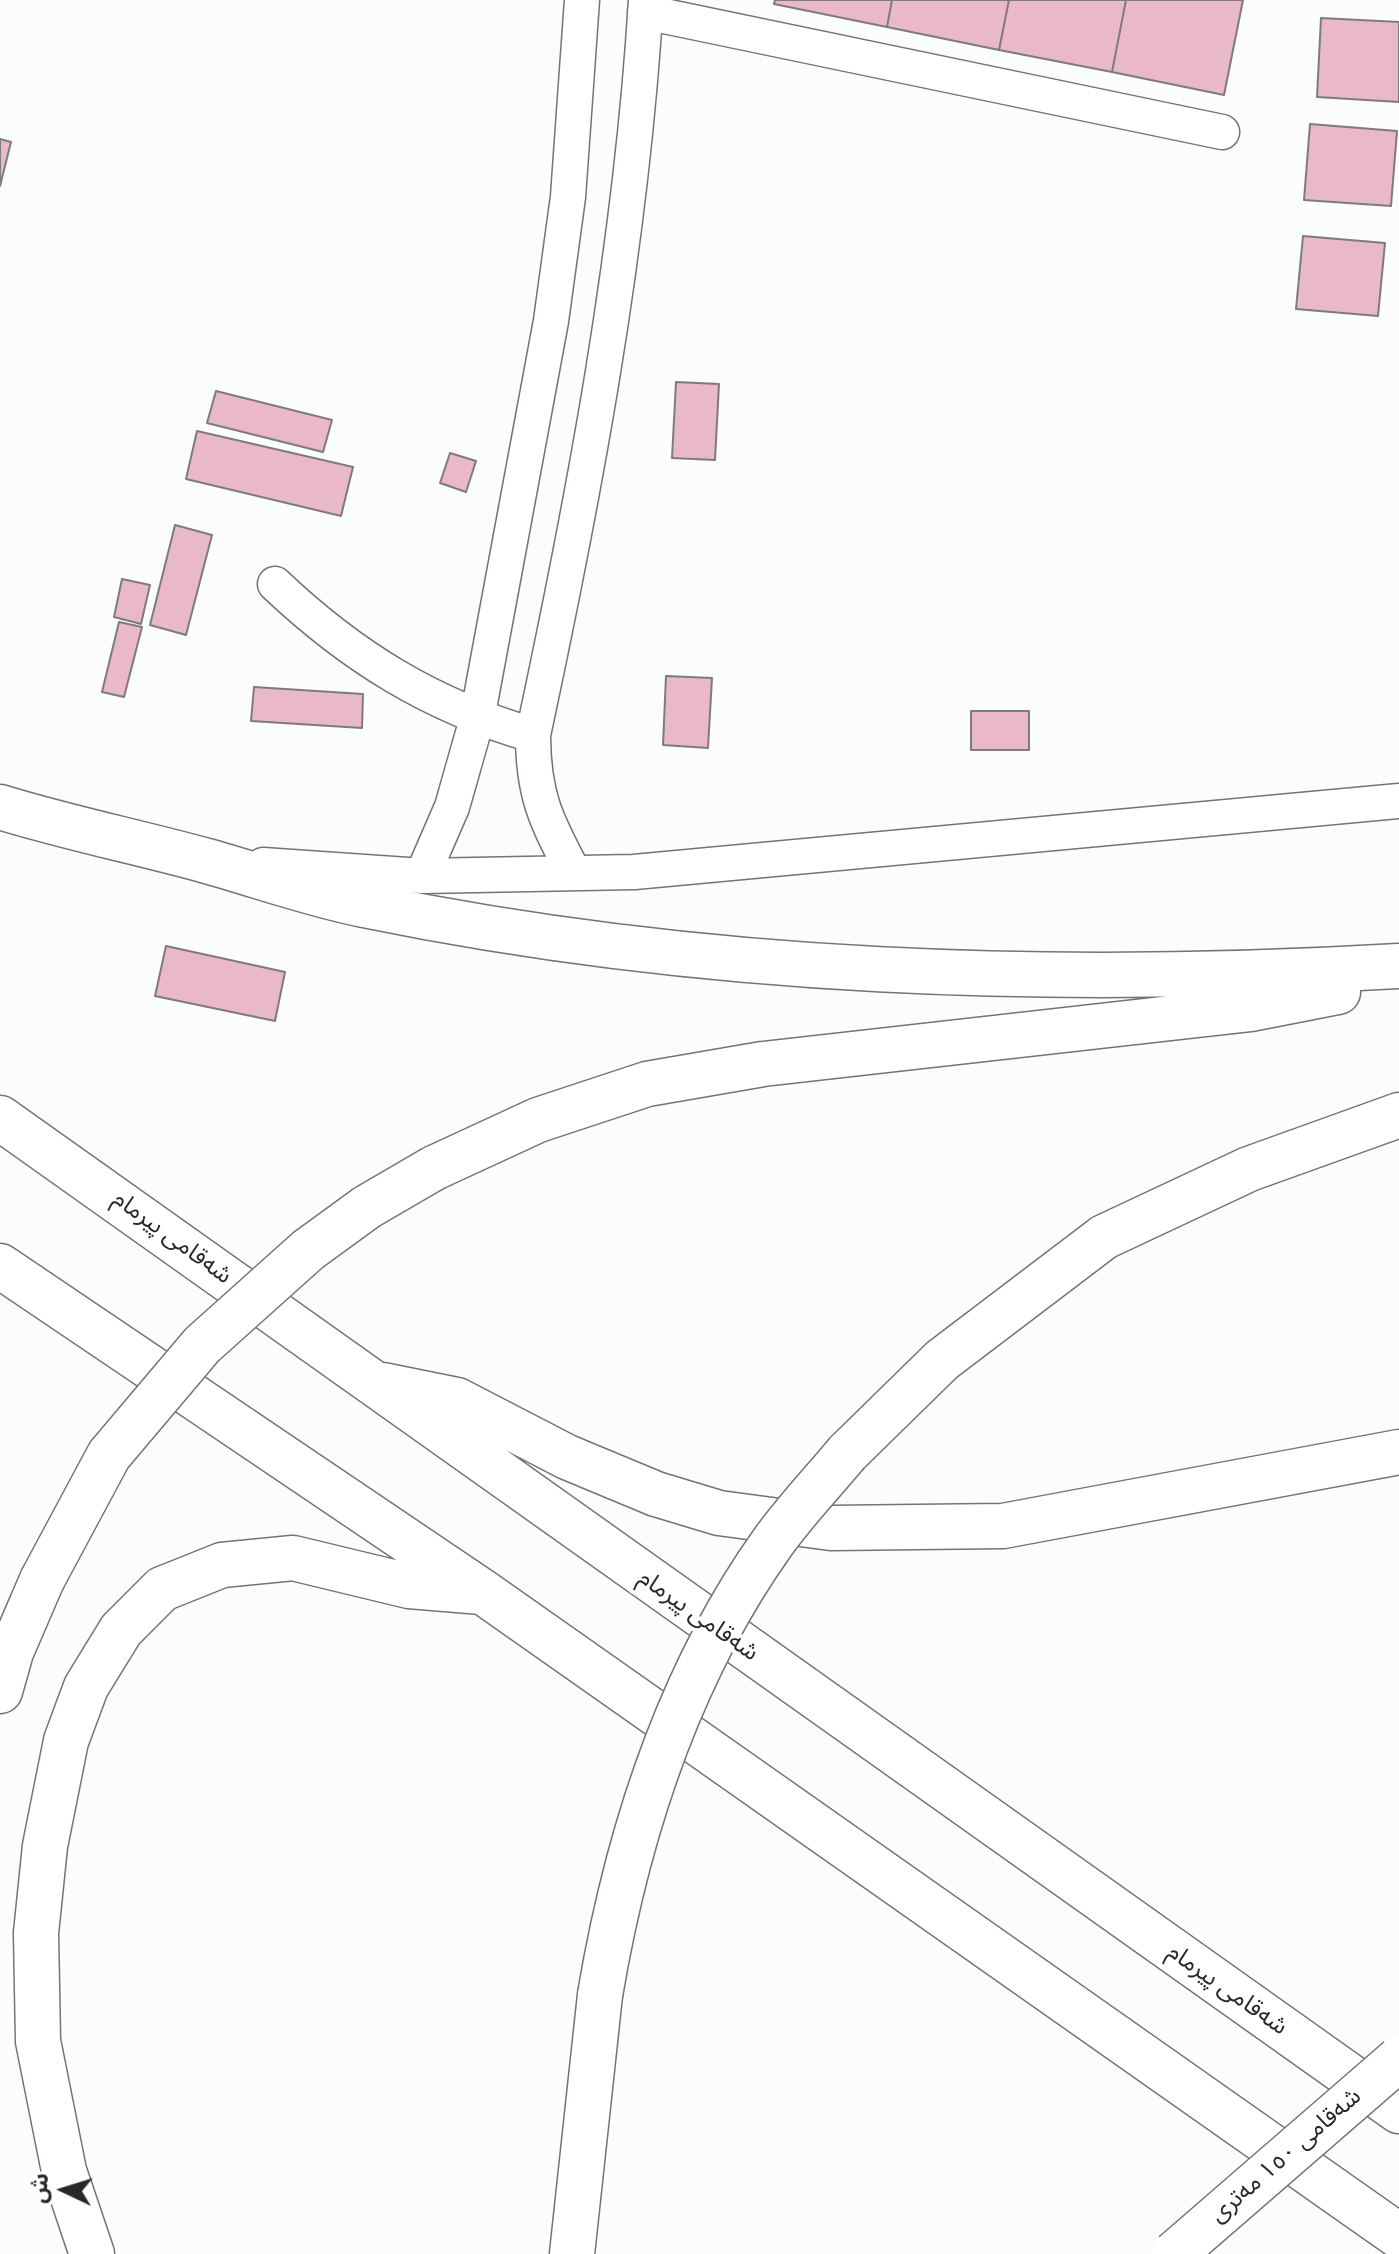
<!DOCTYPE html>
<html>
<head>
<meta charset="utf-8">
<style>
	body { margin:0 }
	#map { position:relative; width:1399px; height:2254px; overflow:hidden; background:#fafcfe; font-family:"Times New Roman","Noto Sans Arabic",serif }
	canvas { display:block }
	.north { position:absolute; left:24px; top:2150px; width:80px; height:80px; -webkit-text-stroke:6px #fff; paint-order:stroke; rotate:274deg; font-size:22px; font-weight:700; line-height:32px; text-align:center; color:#272829 }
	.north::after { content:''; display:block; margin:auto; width:28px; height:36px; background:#272829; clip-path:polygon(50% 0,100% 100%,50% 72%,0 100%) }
</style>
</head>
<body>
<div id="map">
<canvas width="1399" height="2254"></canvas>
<div class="north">ش</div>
</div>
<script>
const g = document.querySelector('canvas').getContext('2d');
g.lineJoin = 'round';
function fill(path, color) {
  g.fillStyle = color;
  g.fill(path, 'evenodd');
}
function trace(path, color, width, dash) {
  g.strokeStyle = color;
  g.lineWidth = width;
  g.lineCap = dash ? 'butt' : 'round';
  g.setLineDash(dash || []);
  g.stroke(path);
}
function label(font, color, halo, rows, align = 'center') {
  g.font = font + ' "Times New Roman","Noto Sans Arabic",serif';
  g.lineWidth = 8;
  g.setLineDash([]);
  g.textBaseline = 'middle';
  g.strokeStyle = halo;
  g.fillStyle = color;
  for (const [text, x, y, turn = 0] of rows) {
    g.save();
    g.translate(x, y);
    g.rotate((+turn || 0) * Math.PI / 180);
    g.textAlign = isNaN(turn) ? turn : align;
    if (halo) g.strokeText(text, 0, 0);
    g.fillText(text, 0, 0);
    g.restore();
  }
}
const building = new Path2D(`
	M775 0H892L887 27 774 4Z
	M892 0H1009L999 50 887 27Z
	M1009 0H1126L1112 72 999 50Z
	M1126 0H1243L1224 95 1112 72Z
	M1321 18 1399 22V102L1317 97Z
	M1310 124 1397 131 1391 206 1304 200Z
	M0 139 11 142 0 186Z
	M1303 236 1385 243 1378 316 1296 309Z
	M676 382 719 384 715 460 672 458Z
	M216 391 332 420 323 452 207 423Z
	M197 431 353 467 341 516 186 479Z
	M450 453 476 461 466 492 440 483Z
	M175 525 212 535 186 635 150 625Z
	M122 579 150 585 141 624 114 617Z
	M119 622 142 627 124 697 102 692Z
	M666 676 712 678 708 748 663 745Z
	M254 687 363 694 362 728 251 721Z
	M971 711H1029V750H971Z
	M166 946 285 972 275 1021 155 996Z`);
const minor = new Path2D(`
	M645 12 1222 132
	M275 584C351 656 431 706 533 735
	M263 865 422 876 634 872 1399 801
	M574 873C546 821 533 795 533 735 585 492 631 248 646 0
	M422 876 452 807 477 719 551 321 568 197 582 0`);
const highway = new Path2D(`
	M0 807C68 828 138 842 207 861 260 876 310 894 364 905 704 975 1054 986 1399 966
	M0 1118 1399 2111
	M434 1168 538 1120 647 1084 763 1064 1251 1009 1338 992
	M0 1266 483 1592 1399 2236
	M383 1385 457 1400 567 1457 656 1494 719 1513 831 1528 1003 1526 1399 1452
	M847 1453 942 1360 1104 1237 1249 1169 1399 1115
	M0 1691 11 1652 42 1580
	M92 2254 64 2171 38 2041 36 1933 45 1846 66 1741 86 1687 121 1630 162 1589 222 1565 293 1558 409 1586 482 1592
	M572 2254 600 1995`);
const highwayBridge = new Path2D(`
	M42 1580 109 1455 202 1345 308 1250 367 1207 434 1168
	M600 1995C627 1835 678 1675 773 1542 795 1511 823 1482 847 1453
	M1174 2254 1399 2059`);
const streetNames = [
	["شەقامی پیرمام",172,1238,36],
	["شەقامی پیرمام",698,1616,35],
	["شەقامی پیرمام",1227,1990,35],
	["شەقامی ١٥٠ مەتری",1286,2156,-41]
];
fill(building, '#e9b8c9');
trace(building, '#7f7a7c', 2);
trace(minor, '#727478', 37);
trace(highway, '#727478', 47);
trace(minor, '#fff', 34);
trace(highway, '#fff', 44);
trace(highwayBridge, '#727478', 47, []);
trace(highwayBridge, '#fff', 44);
label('24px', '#272829', '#fff', streetNames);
</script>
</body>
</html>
